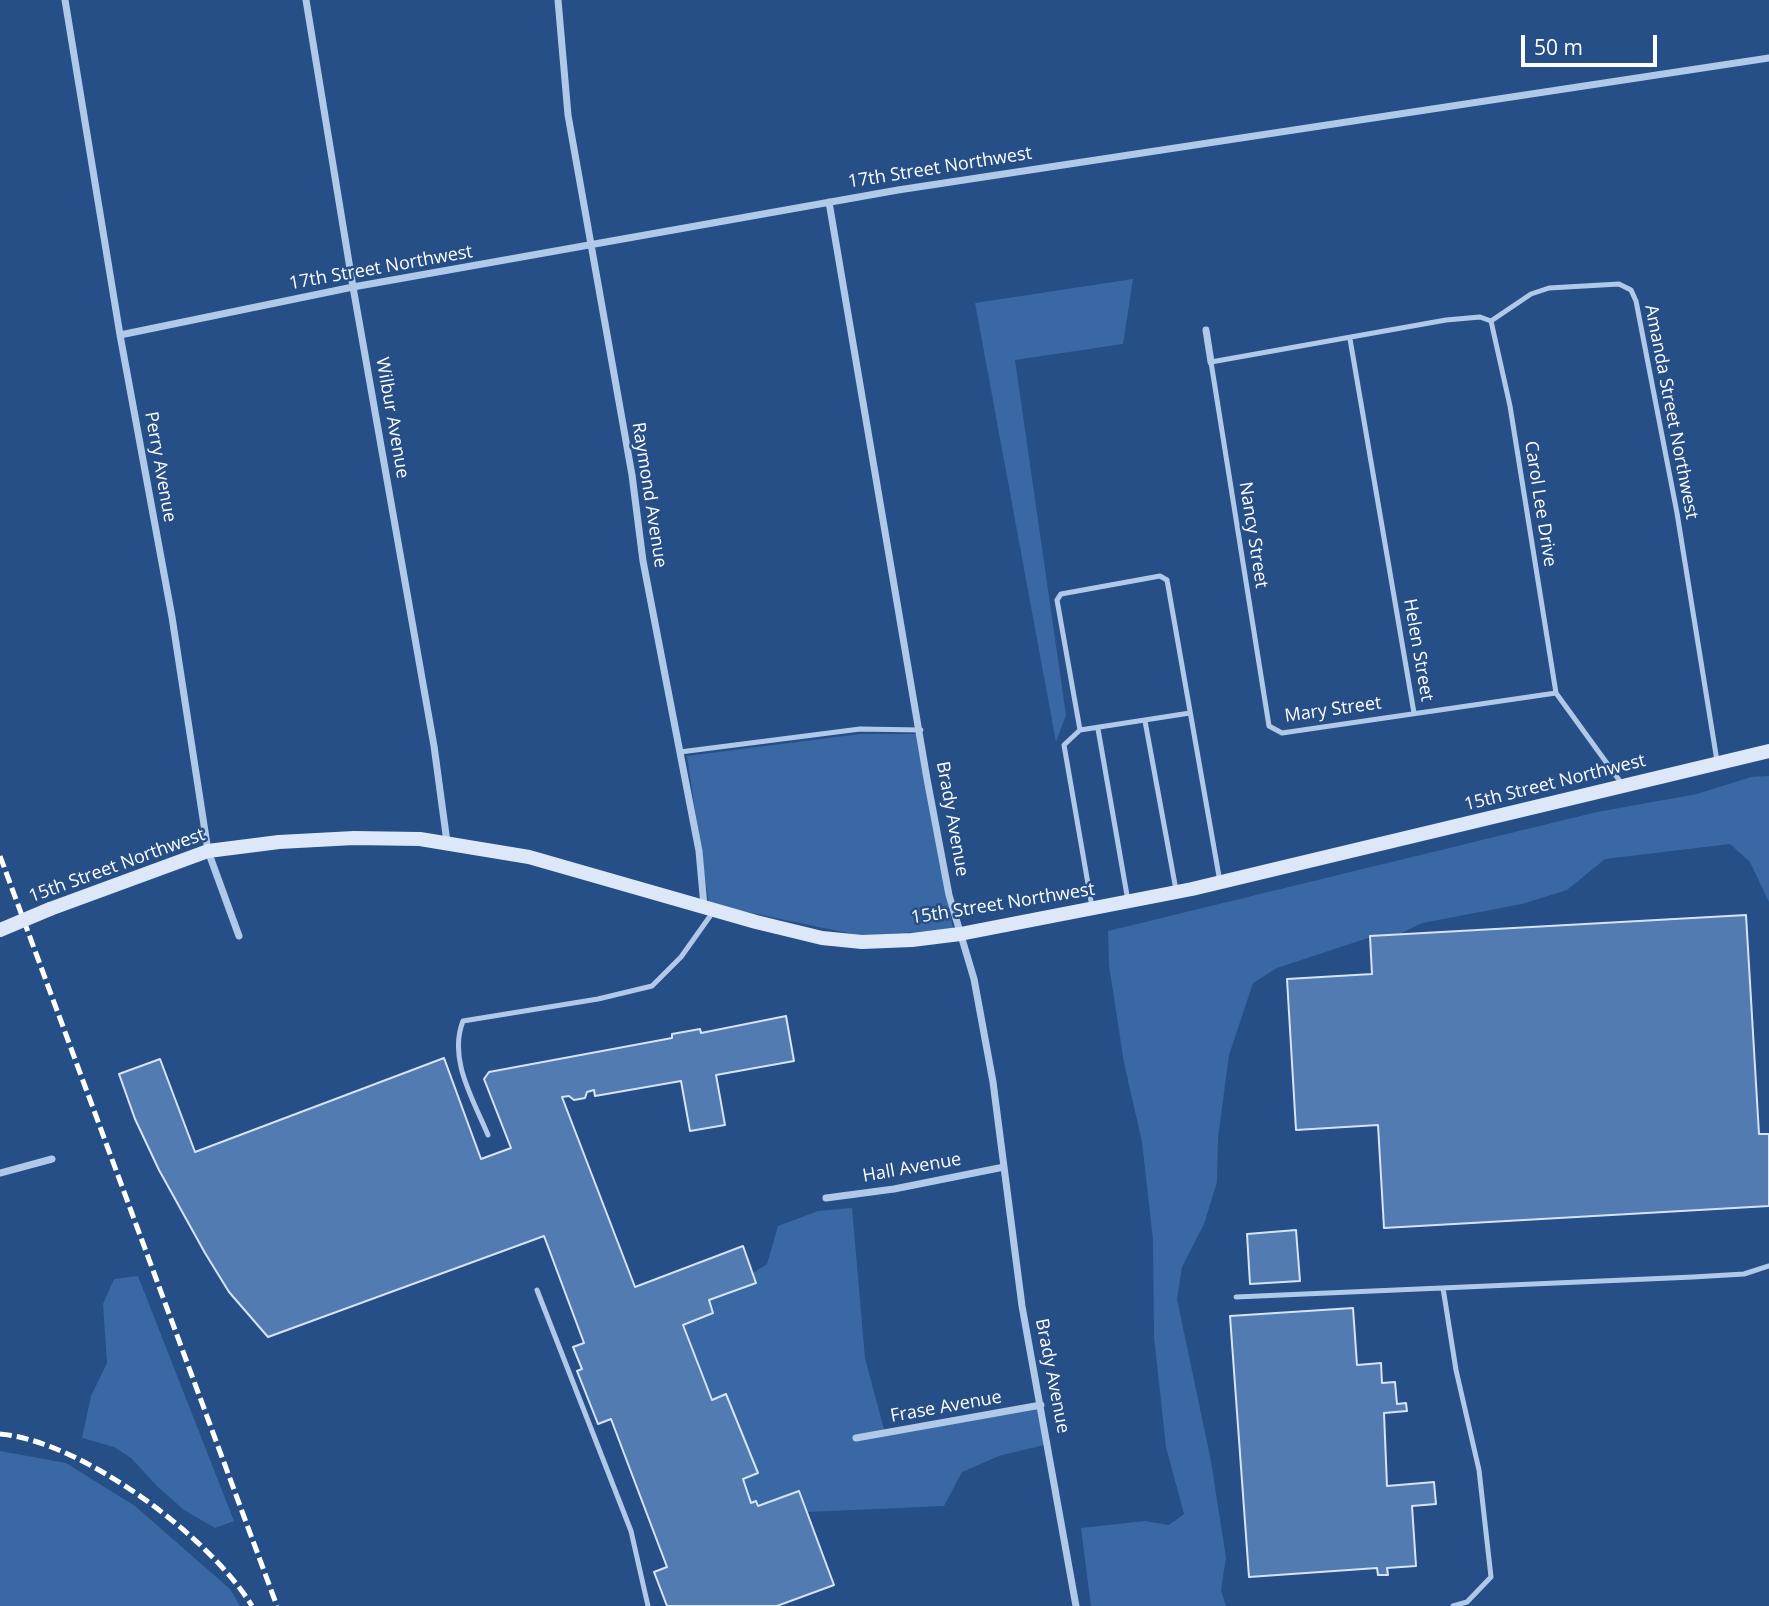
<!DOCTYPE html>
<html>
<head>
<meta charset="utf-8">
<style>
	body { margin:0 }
	#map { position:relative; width:1769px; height:1606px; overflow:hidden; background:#264e87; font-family:"Open Sans",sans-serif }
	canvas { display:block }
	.scale { position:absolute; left:1521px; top:35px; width:136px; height:32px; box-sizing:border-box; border:4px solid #fff; border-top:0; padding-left:9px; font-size:21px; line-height:24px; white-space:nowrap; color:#fff; -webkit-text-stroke:5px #264e87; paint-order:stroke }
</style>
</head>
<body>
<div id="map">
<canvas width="1769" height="1606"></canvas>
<div class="scale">50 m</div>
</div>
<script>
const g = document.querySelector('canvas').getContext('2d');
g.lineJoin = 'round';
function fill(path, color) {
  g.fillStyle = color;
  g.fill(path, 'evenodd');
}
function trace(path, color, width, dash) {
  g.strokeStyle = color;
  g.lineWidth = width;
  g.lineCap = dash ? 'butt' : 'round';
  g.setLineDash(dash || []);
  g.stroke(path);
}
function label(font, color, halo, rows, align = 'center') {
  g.font = font + ' "Open Sans",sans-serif';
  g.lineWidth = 5;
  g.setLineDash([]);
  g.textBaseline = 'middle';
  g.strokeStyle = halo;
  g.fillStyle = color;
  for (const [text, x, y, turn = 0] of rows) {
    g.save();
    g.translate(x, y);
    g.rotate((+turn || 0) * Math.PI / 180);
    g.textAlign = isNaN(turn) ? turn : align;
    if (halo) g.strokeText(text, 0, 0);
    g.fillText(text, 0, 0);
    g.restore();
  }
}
const green = new Path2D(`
	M1133 279 1123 344 1015 360 1066 715 1056 742 975 303Z
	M860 734H918L953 929 862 936 709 904 687 756Z
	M1769 776V902L1750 862 1730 844 1605 859 1567 890 1522 904 1422 923 1400 934 1374 936 1277 968 1253 983 1229 1055 1218 1138 1217 1182 1204 1224 1182 1267 1177 1299 1211 1461 1226 1558 1221 1590 1226 1606H1091L1081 1528 1145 1521 1169 1525 1184 1514 1166 1447 1154 1337 1153 1240 1142 1142 1124 1063 1109 965 1108 931 1597 812 1697 794 1751 777Z
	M852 1208 865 1358 885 1433 1041 1405 1048 1444 999 1456 962 1472 944 1506 807 1512 798 1491 758 1506 756 1501 751 1503 743 1479 725 1394 712 1400 683 1325 713 1313 709 1300 756 1283 753 1273 767 1264 778 1226 818 1211Z
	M138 1276 234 1521 215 1528 184 1510 158 1487 131 1458 114 1447 82 1438 91 1396 107 1363 103 1304 114 1279Z
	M0 1451 66 1463 135 1506 230 1589 240 1606H0Z`);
const building = new Path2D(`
	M1746 915 1759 1134H1769V1206L1384 1228 1378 1125 1296 1130 1287 979 1372 974 1370 936Z
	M786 1016 794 1061 716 1075 725 1125 690 1131 681 1081 595 1096 594 1090 587 1092 585 1098 574 1100 569 1096 562 1097 635 1287 743 1246 756 1283 709 1300 713 1313 683 1325 712 1400 726 1394 758 1473 743 1479 751 1503 756 1501 758 1506 799 1491 834 1585 777 1606H667L654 1572 667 1567 611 1419 598 1424 577 1371 582 1369 573 1347 584 1343 544 1236 268 1337 229 1292 205 1253 159 1170 135 1119 119 1074 160 1059 195 1152 444 1058 481 1159 511 1148 484 1079 489 1072 672 1038V1034L700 1029 701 1033Z
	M1296 1230 1300 1281 1250 1284 1247 1234Z
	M1353 1308 1357 1365 1381 1363 1382 1383 1395 1382 1397 1404 1406 1403 1407 1411 1384 1413 1387 1486 1434 1482 1436 1504 1412 1506 1416 1566 1387 1568 1388 1575H1378L1377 1568 1249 1577 1230 1316Z`);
const lane = new Path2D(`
	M1491 321 1480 317 1446 320 1211 362 1269 726 1282 733 1556 693
	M1491 321 1531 294 1549 288 1619 284 1631 290 1636 301 1677 513 1717 761
	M1491 321 1510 406 1556 693 1622 784
	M1350 339 1414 713
	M1145 721 1176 890
	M1098 729 1128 901
	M1080 730 1057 600 1061 594 1160 576 1167 580 1220 882
	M680 752 860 729 921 730
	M1092 907 1064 745 1080 730 1190 713
	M488 1135C473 1099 448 1059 463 1021L598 999 652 986 681 957 713 912
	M1443 1288 1456 1370 1479 1470 1491 1577 1467 1602 1453 1606
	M537 1290 631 1531 648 1606
	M1236 1297 1693 1277 1744 1274 1769 1266`);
const street = new Path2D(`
	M65 0 120 335 172 617 208 851 239 936
	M306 0 353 287 434 746 447 842
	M558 0 568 115 632 475 643 561 699 851 704 906
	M829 202 927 779 949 895 974 979 993 1082 1022 1306 1076 1606
	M1206 330 1211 362
	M120 335 353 287 898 190 1769 58
	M0 1173 52 1159
	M826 1198 894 1189 1004 1167
	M856 1438 1041 1405`);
const secondary = new Path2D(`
	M50 909 208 851 279 842 354 838 420 839 529 857 756 922 822 938 862 942 912 940 960 934 1192 889 1769 751`);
const rail = new Path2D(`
	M0 856 277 1606
	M0 1434C82 1441 210 1537 252 1606`);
const secondaryBridge = new Path2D(`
	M0 930 50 909`);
const streetNames = [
	["17th Street Northwest",940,168,-9],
	["17th Street Northwest",381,268,-10],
	["Amanda Street Northwest",1671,412,79],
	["Wilbur Avenue",392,418,80],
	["Perry Avenue",160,467,80],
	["Raymond Avenue",649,495,81],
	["Carol Lee Drive",1540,504,81],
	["Nancy Street",1253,535,81],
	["Helen Street",1418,650,80],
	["Mary Street",1333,710,-8],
	["15th Street Northwest",1555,783,-14],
	["Brady Avenue",952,819,80],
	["15th Street Northwest",117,866,-20],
	["15th Street Northwest",1003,904,-9],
	["Hall Avenue",912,1168,-10],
	["Brady Avenue",1052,1376,79],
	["Frase Avenue",946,1407,-10]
];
fill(green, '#3a68a4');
fill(building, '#527bb1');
trace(building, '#d5e4f7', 2);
trace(lane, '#b1c9e9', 5);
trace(street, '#b1c9e9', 7);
trace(secondary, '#dce7f7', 14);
trace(rail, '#fff', 5, [12, 5]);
trace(secondaryBridge, '#dce7f7', 14);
label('18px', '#fff', '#264e87', streetNames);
</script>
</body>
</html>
